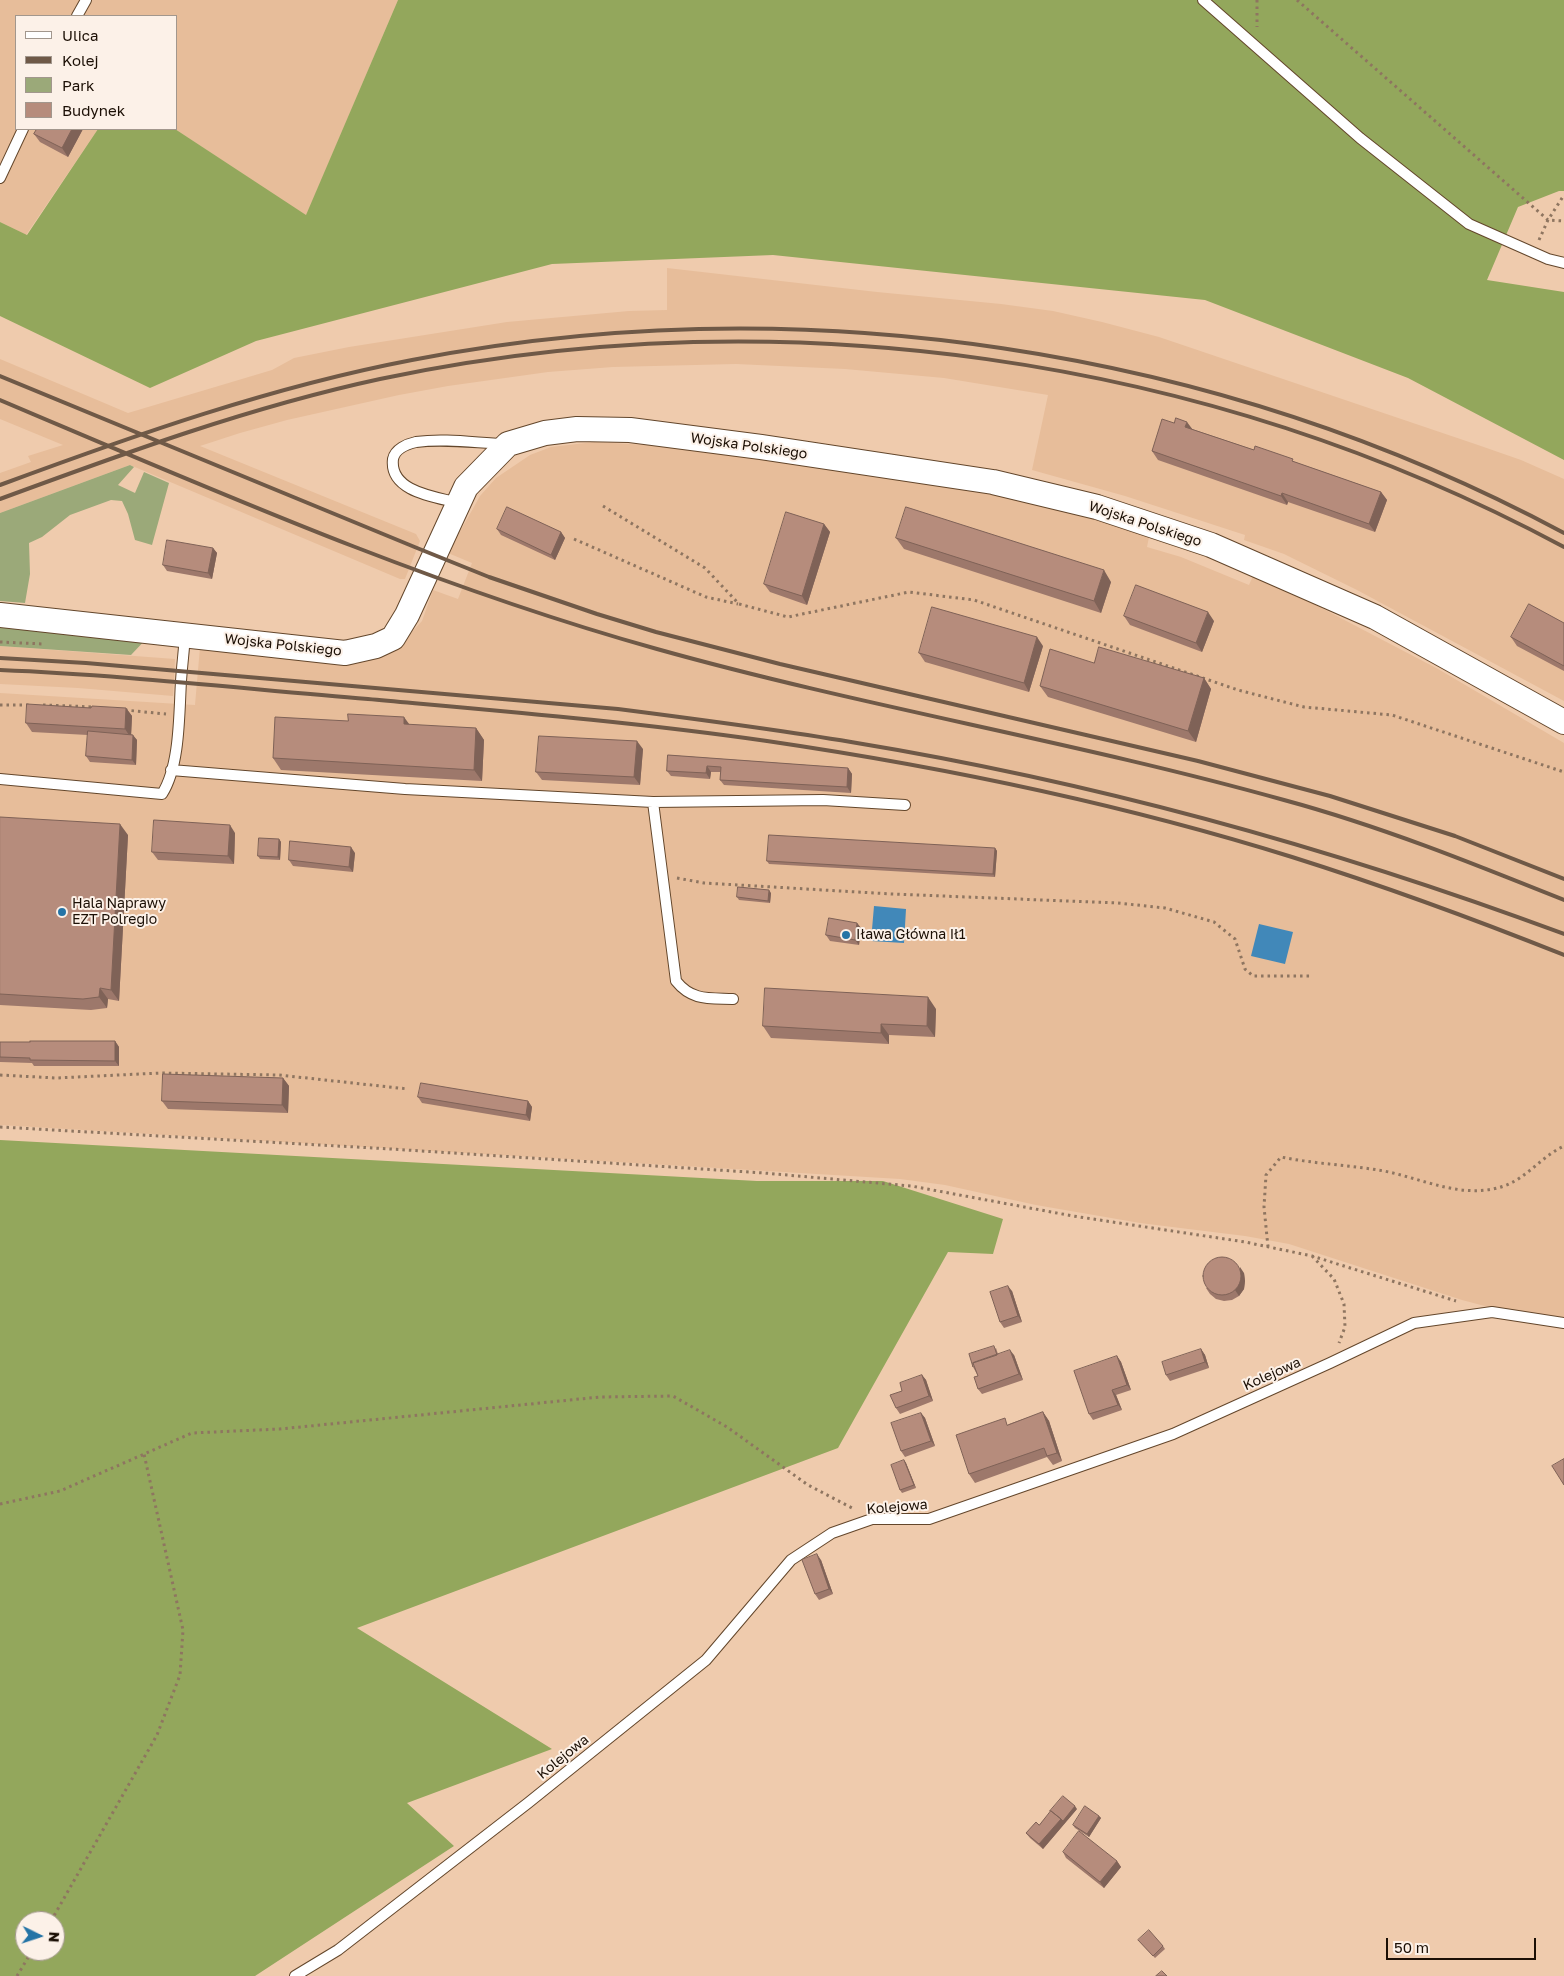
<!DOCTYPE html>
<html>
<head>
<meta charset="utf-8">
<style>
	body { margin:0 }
	#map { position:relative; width:1564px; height:1976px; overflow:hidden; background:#efcbad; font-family:"Golos Text",sans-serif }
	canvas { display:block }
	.legend { position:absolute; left:15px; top:15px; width:162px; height:115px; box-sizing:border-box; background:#fcf1e8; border:1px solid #a2978d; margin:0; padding:6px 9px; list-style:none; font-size:15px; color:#1b0f05 }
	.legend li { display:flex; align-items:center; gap:10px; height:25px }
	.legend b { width:25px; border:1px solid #a2978d }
	.north { position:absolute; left:15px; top:1911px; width:50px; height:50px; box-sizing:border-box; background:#fcf1e8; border:1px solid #a2978d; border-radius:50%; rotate:94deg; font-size:14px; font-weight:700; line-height:20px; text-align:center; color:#1b0f05 }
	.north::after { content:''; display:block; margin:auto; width:18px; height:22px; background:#2574a6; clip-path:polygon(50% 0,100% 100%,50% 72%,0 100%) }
	.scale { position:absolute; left:1386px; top:1938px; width:150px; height:22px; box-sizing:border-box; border:2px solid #1b0f05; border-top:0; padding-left:6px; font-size:15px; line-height:18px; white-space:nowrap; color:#1b0f05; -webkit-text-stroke:4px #fcf1e8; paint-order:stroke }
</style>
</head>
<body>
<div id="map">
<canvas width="1564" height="1976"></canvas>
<ul class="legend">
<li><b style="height:6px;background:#fff"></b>Ulica</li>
<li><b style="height:6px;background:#6f5947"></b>Kolej</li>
<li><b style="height:14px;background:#9ba979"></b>Park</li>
<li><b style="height:14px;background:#b68c7c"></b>Budynek</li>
</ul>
<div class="north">N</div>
<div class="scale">50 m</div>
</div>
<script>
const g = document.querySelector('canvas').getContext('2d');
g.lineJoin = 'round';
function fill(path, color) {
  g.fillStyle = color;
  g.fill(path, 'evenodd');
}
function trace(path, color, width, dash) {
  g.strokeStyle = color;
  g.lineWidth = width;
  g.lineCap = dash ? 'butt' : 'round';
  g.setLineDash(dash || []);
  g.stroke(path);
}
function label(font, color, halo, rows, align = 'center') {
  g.font = font + ' "Golos Text",sans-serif';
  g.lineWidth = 4;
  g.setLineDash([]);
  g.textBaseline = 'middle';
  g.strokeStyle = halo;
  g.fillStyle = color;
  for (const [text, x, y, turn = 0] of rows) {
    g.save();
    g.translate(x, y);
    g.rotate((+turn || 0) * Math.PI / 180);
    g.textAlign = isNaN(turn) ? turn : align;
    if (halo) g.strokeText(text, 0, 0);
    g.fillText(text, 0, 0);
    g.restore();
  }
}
const built = new Path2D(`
	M0 0H398L306 216 175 129 176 16H16V129H98L26 235 0 222Z
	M667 268 877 292 1001 304 1053 311 1102 322 1159 337 1478 445 1521 460 1564 479V701L1357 590 1284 554 1244 540 1245 535 1125 496 1032 470 1048 395 944 378 845 369 736 364 613 367 548 372 448 386 399 395 287 420 240 433 200 446 416 534 420 541 405 579H400L130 465 0 513V473L31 462 28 456 63 445 0 419V359L128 413 272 370 294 358 349 347 507 322 629 311 667 310Z
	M594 442 648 445 942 483 986 491 1064 510 1102 521 1149 537 1147 547 1181 557 1249 585 1253 576 1312 603 1438 669 1564 743V1318L1500 1310 1462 1300 1289 1244 1245 1236 1140 1223 1036 1205 945 1185 900 1179 0 1125V693L195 705 200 647 397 648 422 621 433 590 458 599 472 563 448 553 480 496 496 478 530 455 551 447Z
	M0 646 175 659 173 696 78 688 0 684Z`);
const green = new Path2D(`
	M130 465 134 467 118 485 135 493 144 472 169 483 152 545 135 540 128 514 122 501 111 500 70 515 42 537 29 543 30 574 25 603 0 601V513Z
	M0 626 148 637 131 655 0 646Z`);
const forest = new Path2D(`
	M398 0H1564V191H1559L1518 207 1487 280 1564 292V460L1408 378 1205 300 773 255 552 264 256 341 150 388 0 316V222L27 235 98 129H175L306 215Z
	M0 1140 757 1181H883L1003 1219 993 1254 948 1252 838 1448 357 1628 552 1749 407 1803 454 1846 255 1976H0ZM25 1921H55V1951H25Z`);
const water = new Path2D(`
	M874 906 906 909 904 943 871 941Z
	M1259 924 1293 932 1285 964 1251 956Z`);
const path = new Path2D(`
	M1257 0V27
	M1297 0 1548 220 1564 195
	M1539 240 1548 220 1564 221
	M603 506 705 568 739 604 788 617 909 592 974 600 1238 690 1304 707 1392 715 1564 772
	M574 539 706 597 738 604
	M0 642 44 644
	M0 705H29
	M43 705 94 707
	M125 710 166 714
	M677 878 704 883 892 894 1118 903 1165 908 1214 922 1235 939 1245 969 1253 976H1311
	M0 1075 56 1078 161 1073 279 1075 408 1089
	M0 1127 391 1149 764 1173 911 1186 1073 1216 1245 1242 1312 1256 1456 1301
	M1268 1247 1264 1207 1266 1175 1281 1157C1315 1164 1350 1165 1384 1171 1424 1179 1463 1200 1504 1186 1527 1178 1542 1156 1564 1146
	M1312 1256 1334 1279 1344 1304 1345 1327 1339 1343
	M0 1504 60 1491 192 1433 280 1429 600 1397 673 1396 727 1427 808 1485 854 1509
	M51 1921 157 1735 180 1675 183 1630 144 1454
	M17 1976 32 1951`);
const service = new Path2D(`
	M1203 0 1360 138 1469 224 1548 259 1564 263
	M77 16 86 0
	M0 178 23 129
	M459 503C436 497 389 492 393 459 395 449 407 444 416 442 445 438 476 443 504 444
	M171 770 405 789 653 802 823 800 905 805
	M0 779 162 794C180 766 179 715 181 681 182 666 184 650 185 635
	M653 802 676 981C692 1001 709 998 733 999
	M295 1976 338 1950 528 1803 706 1660 791 1560 832 1533 872 1519H929L1173 1434 1330 1363 1414 1323 1492 1312 1564 1323`);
const tertiary = new Path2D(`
	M0 615 345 653 376 646 393 638 407 615 466 487 508 444 545 433 577 429 630 430 761 447 993 482 1097 507 1211 545 1375 617 1564 722`);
const rail = new Path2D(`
	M0 376 417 548 489 577 597 614 656 632 780 664 1198 761 1330 796 1455 836 1564 879
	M0 400C215 491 431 586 657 649 864 707 1077 742 1284 800 1380 826 1472 863 1564 900
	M0 485C135 435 271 387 412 360 800 285 1215 346 1564 533
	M0 499C125 453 250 407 380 379 779 295 1204 354 1564 547
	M0 658 86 663 618 709C696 719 774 729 851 742 1094 782 1333 848 1564 934
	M0 670C123 675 246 689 368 699 501 711 635 722 767 741 944 767 1122 804 1292 857 1384 886 1474 919 1564 955`);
const wall = new Path2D(`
	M37 129H83L68 157 40 142 34 134Z
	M1174 423 1254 450 1295 462 1381 492 1387 500 1375 532 1288 502 1287 505 1158 460 1152 451Z
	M824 524 830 532 807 605 770 592 764 584Z
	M497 529 561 532 565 538 555 560 501 535Z
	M896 538 1111 582 1101 613 904 549Z
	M213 548 217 553 212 579 167 571 163 565Z
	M1124 616 1214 621 1202 652 1130 625Z
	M1564 623V671L1517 646 1511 637Z
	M1043 646 1029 692 925 662 919 653Z
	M1094 663 1204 678 1211 689 1196 742 1048 697 1040 686Z
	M91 708H126L132 716 131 734 137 740 136 765 90 762 86 756 88 735 32 732 26 723Z
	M409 725 476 728 484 740 482 781 281 770 273 758Z
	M643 749 640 785 542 780 536 772Z
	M668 755 848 768 852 774 851 793 724 785 720 780 721 772H711L710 779 671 776 667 771Z
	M0 817 128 835 119 1001 108 999 107 1008 91 1010 0 1005Z
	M235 833 234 864 158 860 152 852Z
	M279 839 281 842 280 860 260 859 258 856Z
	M995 848 997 851 995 877 769 864 767 861Z
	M355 853 353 872 293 866 289 860Z
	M771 893 770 903 739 900 737 897Z
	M857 923 861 928 859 945 830 941 826 935Z
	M936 1009 935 1037 889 1035V1044L771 1038 763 1026Z
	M115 1041 119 1047V1066H34L32 1063 0 1062V1042H30Z
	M283 1078 289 1086 288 1113 168 1109 162 1101Z
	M418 1097 528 1101 532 1107 530 1121 422 1103Z
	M1244 1273 1245 1281 1244 1289 1239 1296 1232 1300 1224 1301 1216 1299 1210 1294 1206 1288Z
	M1012 1291 1022 1322 1004 1328 1000 1322Z
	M996 1348 998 1354 1014 1355 1023 1380 982 1394 978 1389V1376L973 1367Z
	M1201 1349 1205 1355 1209 1368 1170 1381 1166 1375Z
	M1117 1356 1121 1362 1131 1390 1116 1395 1122 1410 1093 1420 1089 1414Z
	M922 1375 926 1380 933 1401 900 1414 896 1408 902 1391Z
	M1043 1412 1049 1421 1062 1461 1053 1465 1047 1457 975 1483 969 1474 1009 1424Z
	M921 1413 925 1418 935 1446 905 1457 901 1451Z
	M904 1460 906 1463 916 1488 902 1493 900 1490Z
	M821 1560 833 1594 819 1600 815 1594Z
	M1077 1809 1043 1849 1030 1838 1026 1833 1039 1825Z
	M1099 1816 1101 1818 1089 1837 1075 1828 1073 1825Z
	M1063 1852 1117 1861 1121 1867 1104 1888 1066 1858Z
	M1138 1940 1163 1946 1165 1949 1155 1958Z`);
const shadedWall = new Path2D(`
	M72 129H83L68 157 62 148Z
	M1187 422 1193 430 1185 427Z
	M1381 492 1387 500 1375 532 1369 524Z
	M1282 493 1288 502 1287 505 1281 496Z
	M824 524 830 532 807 605 802 596Z
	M561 532 565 538 555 560 551 555Z
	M213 548 217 553 212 579 208 573Z
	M1104 570 1111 582 1101 613 1094 601Z
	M1208 612 1214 621 1202 652 1196 643Z
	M1037 637 1043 646 1029 692 1024 683Z
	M1204 678 1211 689 1196 742 1188 731Z
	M126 708 132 716 131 738 125 729Z
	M404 717 412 728 404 724Z
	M476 728 484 740 482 781 474 770Z
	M133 735 137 740 136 765 132 760Z
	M637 741 643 749 640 785 634 777Z
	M707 766 711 772 710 779 706 773Z
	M848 768 852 774 851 793 847 787Z
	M120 824 128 835 119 1001 111 990Z
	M230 825 235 833 234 864 228 856Z
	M279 839 281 842 280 860 278 857Z
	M351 847 355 853 353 872 349 867Z
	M995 848 997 851 995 877 993 874Z
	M769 890 771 893 770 903 768 901Z
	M857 923 861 928 859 945 855 940Z
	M100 988 108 999 107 1008 99 997Z
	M928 997 936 1009 935 1037 927 1026Z
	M881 1024 889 1035V1044L881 1033Z
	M115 1041 119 1047V1066L115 1061Z
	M283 1078 289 1086 288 1113 282 1105Z
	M528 1101 532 1107 530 1121 526 1115Z
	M1240 1267 1244 1273 1245 1281 1244 1289 1239 1296 1235 1290Z
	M1008 1286 1012 1291 1022 1322 1018 1316Z
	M1201 1349 1205 1355 1209 1368 1205 1362Z
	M1010 1350 1014 1355 1023 1380 1019 1374Z
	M1117 1356 1121 1362 1131 1390 1127 1385Z
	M922 1375 926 1380 933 1401 929 1396Z
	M1112 1390 1116 1395 1122 1410 1118 1405Z
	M1043 1412 1049 1421 1062 1461 1057 1453Z
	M921 1413 925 1418 935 1446 931 1441Z
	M904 1460 906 1463 916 1488 914 1485Z
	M817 1554 821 1560 833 1594 829 1589Z
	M1075 1806 1077 1809 1043 1849 1039 1844 1061 1819Z
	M1099 1816 1101 1818 1089 1837 1087 1834Z
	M1117 1861 1121 1867 1104 1888 1100 1882Z`);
const building = new Path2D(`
	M37 129H72L62 148 34 134Z
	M1176 418 1187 422 1185 427 1254 450 1255 446 1293 459 1292 461 1381 492 1369 524 1282 493 1281 496 1152 451 1162 419 1174 423Z
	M507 507 561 532 551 555 497 529Z
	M906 507 1104 570 1094 601 896 538Z
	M786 512 824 524 802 596 764 584Z
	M167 540 213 548 208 573 163 565Z
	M1136 585 1208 612 1196 643 1124 616Z
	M1529 604 1564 623V666L1511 637Z
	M932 607 1037 637 1024 683 919 653Z
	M1099 647 1204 678 1188 731 1040 686 1050 649 1094 663Z
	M27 704 91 708 92 706 126 708 125 729 26 723Z
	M348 714 404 717V724L476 728 474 770 273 758 275 717 348 721Z
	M88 731 133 735 132 760 86 756Z
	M539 736 637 741 634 777 536 772Z
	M668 755 848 768 847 787 720 780 721 767 707 766 706 773 667 771Z
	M0 817 120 824 111 990 100 988 99 997 83 999 0 994Z
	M154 820 230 825 228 856 152 852Z
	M769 835 995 848 993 874 767 861Z
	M259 838 279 839 278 857 258 856Z
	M290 841 351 847 349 867 289 860Z
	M738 887 769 890 768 901 737 897Z
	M829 918 857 923 855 940 826 935Z
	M765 988 928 997 927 1026 881 1024V1033L763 1026Z
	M30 1041H115V1061L30 1060V1058L0 1057V1042H30Z
	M163 1074 283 1078 282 1105 162 1101Z
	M421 1083 528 1101 526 1115 418 1097Z
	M1203 1276a19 19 0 1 1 38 0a19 19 0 1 1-38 0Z
	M1008 1286 1018 1316 1000 1322 990 1292Z
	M994 1346 997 1355 973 1363V1367L969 1354Z
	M1201 1349 1205 1362 1166 1375 1162 1362Z
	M1010 1350 1019 1374 978 1389 974 1377 978 1376 973 1363Z
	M1117 1356 1127 1385 1112 1390 1118 1405 1089 1414 1074 1371Z
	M922 1375 929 1396 896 1408 890 1395 902 1391 900 1383Z
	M1043 1412 1057 1453 1047 1456 1044 1448 969 1474 956 1435 1005 1418 1007 1425Z
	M921 1413 931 1441 901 1451 891 1423Z
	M1564 1459V1485L1552 1466Z
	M904 1460 914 1485 900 1490 891 1465Z
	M817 1554 829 1589 815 1594 802 1560Z
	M1063 1796 1075 1806 1063 1821 1061 1819 1051 1811H1050Z
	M1085 1806 1099 1816 1087 1834 1073 1825Z
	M1051 1811 1061 1819 1039 1844 1026 1833 1036 1822 1039 1825Z
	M1079 1831 1117 1861 1100 1882 1063 1852Z
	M1149 1930 1163 1946 1153 1956 1138 1940Z
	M1162 1971 1167 1976H1156Z`);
const markers = [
	[62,912,5,"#2574a6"],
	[846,935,5,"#2574a6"]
];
const streetNames = [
	["Wojska Polskiego",749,446,8],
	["Wojska Polskiego",1145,524,18],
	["Wojska Polskiego",283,645,6],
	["Kolejowa",1272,1374,-24],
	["Kolejowa",897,1507,-5],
	["Kolejowa",563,1757,-39]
];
const poiNames = [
	["Hala Naprawy",72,904],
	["EZT Polregio",72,920],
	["Iława Główna Ił1",856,935]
];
fill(built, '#e7bd9a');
fill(green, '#9ba979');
fill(forest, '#93a75c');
fill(water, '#4188b9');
trace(service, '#63462b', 12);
trace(tertiary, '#63462b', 26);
trace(path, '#8e7560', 3, [2.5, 4]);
trace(service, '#fff', 10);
trace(tertiary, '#fff', 24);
trace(rail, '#6f5947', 4);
fill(wall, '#9d786b');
fill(shadedWall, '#7f6257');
fill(building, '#b68c7c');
trace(building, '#7f6257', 1);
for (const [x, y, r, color] of markers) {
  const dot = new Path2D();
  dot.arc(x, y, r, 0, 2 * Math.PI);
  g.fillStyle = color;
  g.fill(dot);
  trace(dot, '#fcf1e8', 2);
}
label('14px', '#1b0f05', '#fcf1e8', streetNames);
label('14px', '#1b0f05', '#fcf1e8', poiNames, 'left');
</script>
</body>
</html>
